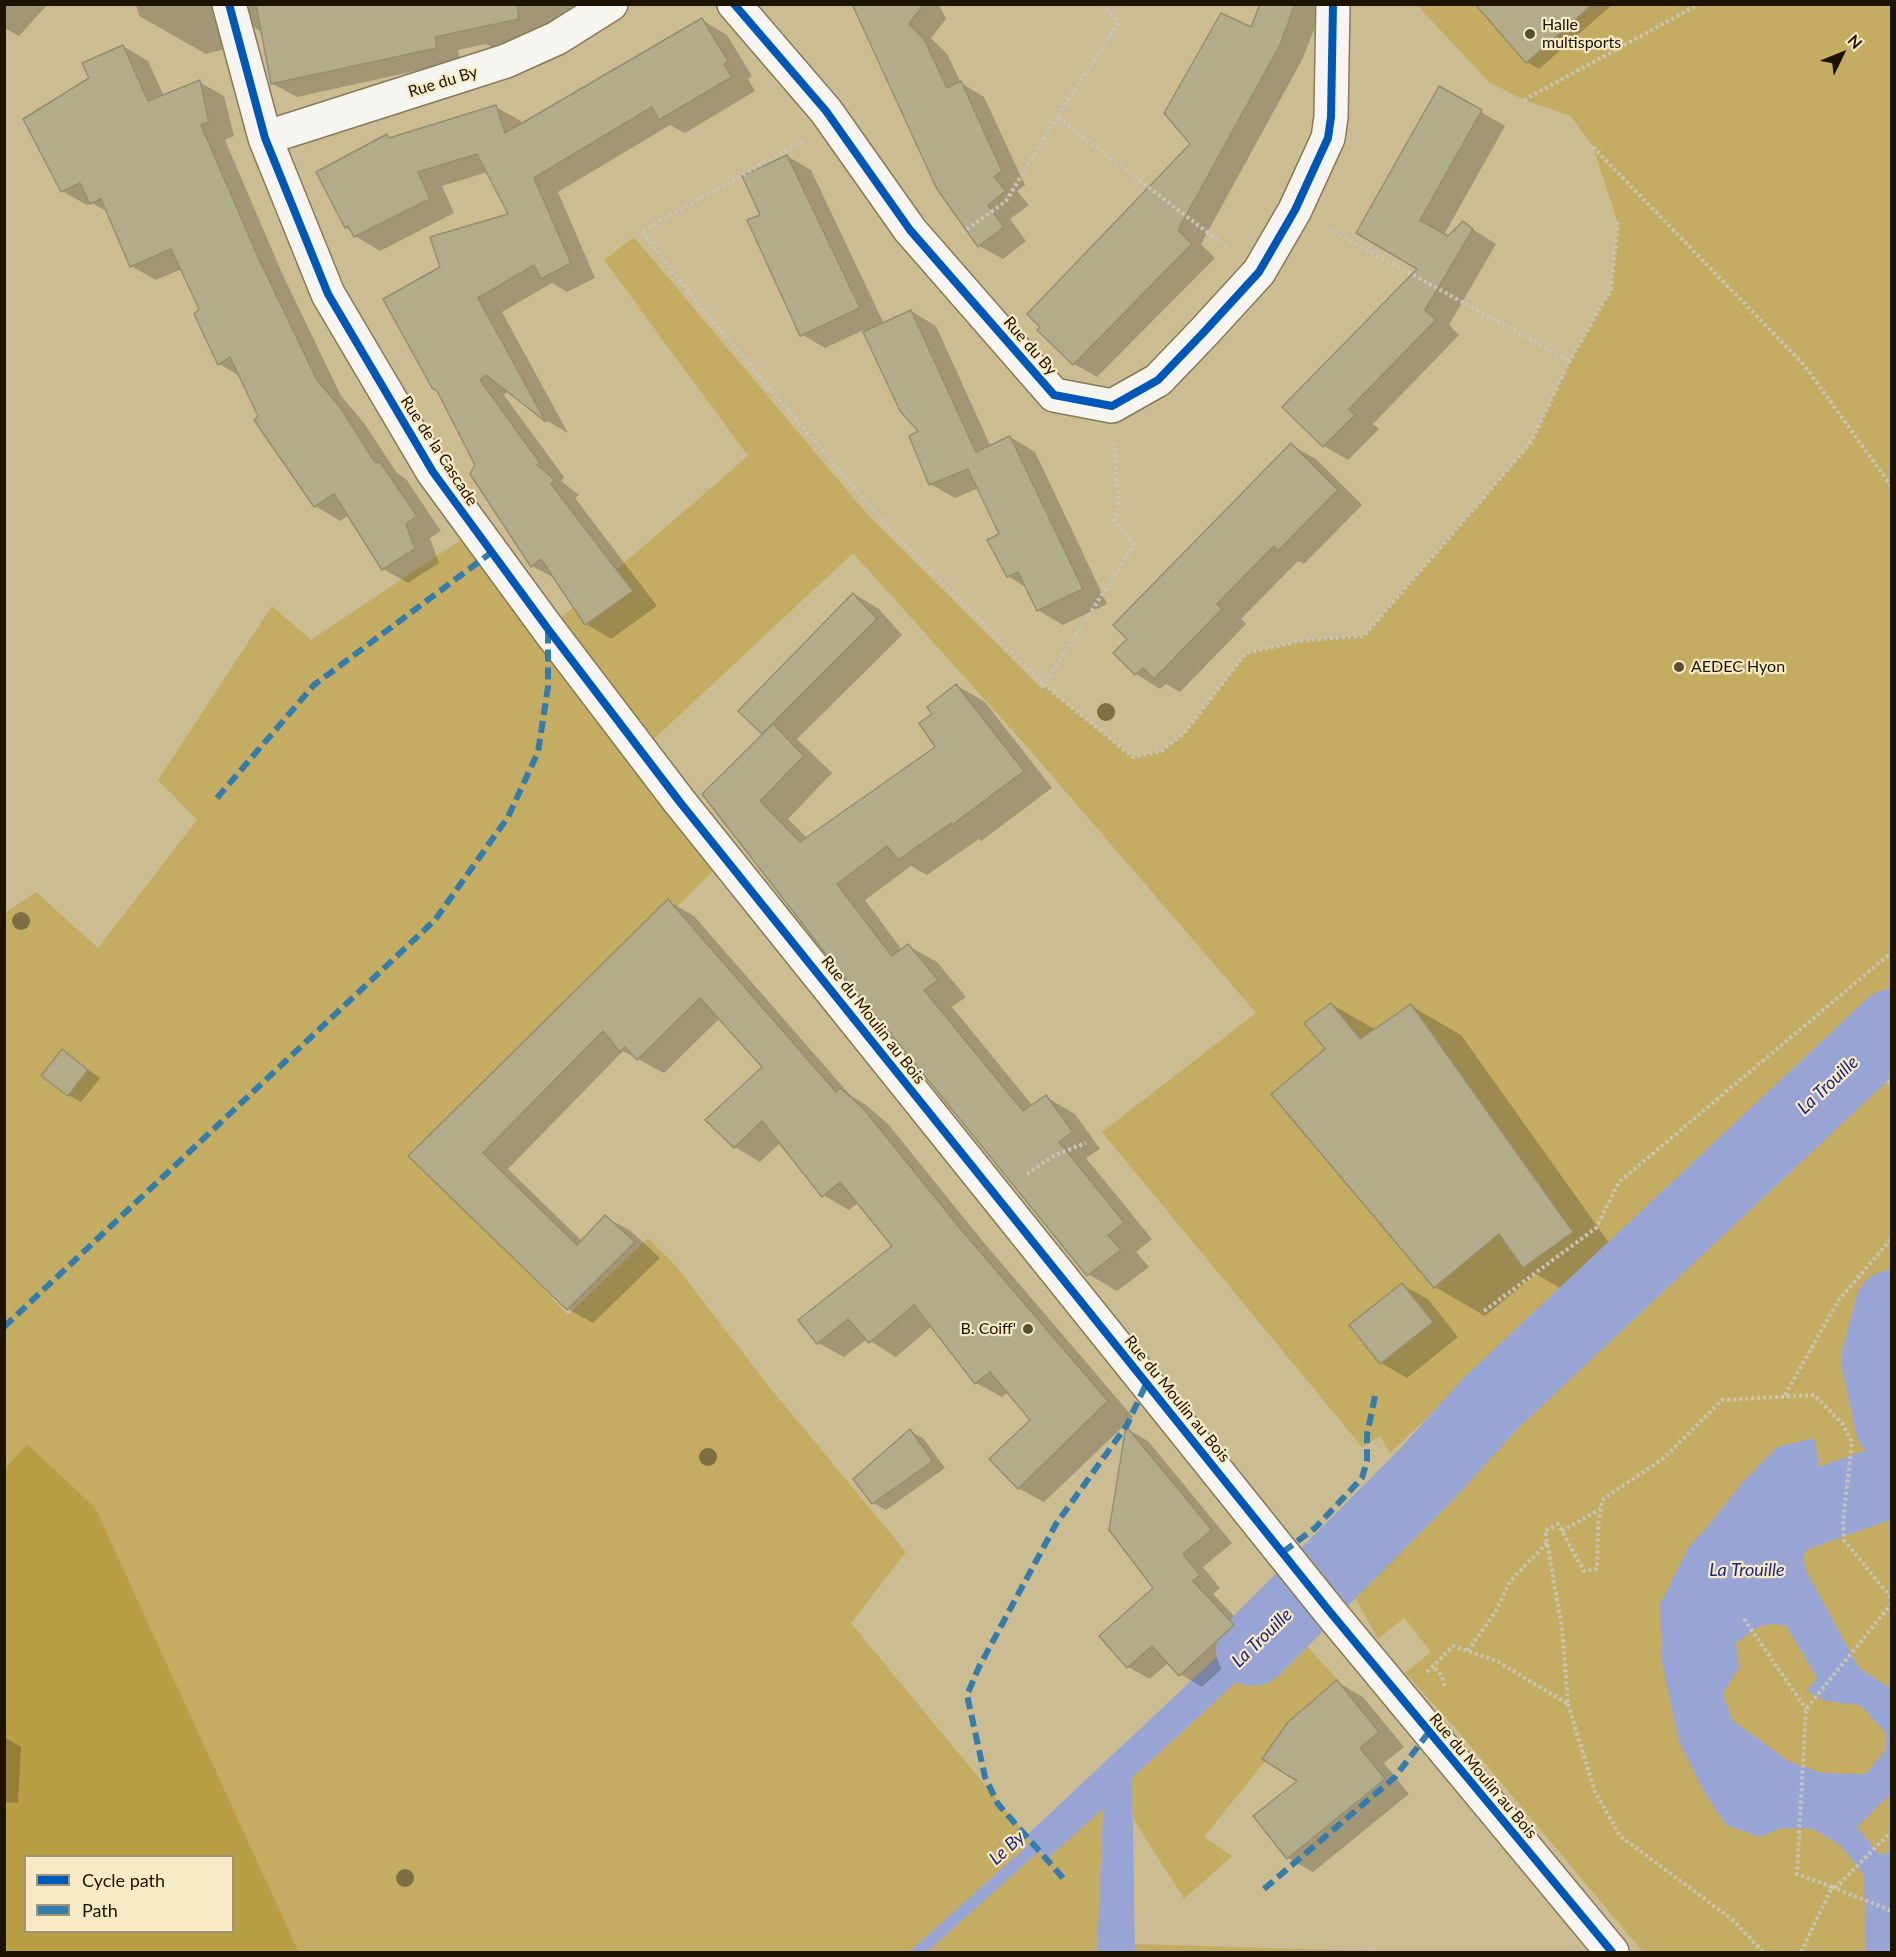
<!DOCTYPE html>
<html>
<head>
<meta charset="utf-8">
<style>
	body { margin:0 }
	#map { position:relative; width:1896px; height:1957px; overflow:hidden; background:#cbbc92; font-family:Lato,sans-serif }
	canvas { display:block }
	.frame { position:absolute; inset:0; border:6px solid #1c1400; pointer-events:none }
	.legend { position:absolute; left:24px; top:1855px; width:210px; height:78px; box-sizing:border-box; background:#f7eac5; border:2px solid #9f9476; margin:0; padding:8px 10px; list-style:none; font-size:18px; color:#1c1400 }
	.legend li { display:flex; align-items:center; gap:12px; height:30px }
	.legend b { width:30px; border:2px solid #9f9476 }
	.north { position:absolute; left:1812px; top:24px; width:60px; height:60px; -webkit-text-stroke:4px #f7eac5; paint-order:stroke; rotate:47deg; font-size:16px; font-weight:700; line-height:24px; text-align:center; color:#1c1400 }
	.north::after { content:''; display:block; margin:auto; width:21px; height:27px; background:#1c1400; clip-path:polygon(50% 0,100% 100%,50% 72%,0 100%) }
</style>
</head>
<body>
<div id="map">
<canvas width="1896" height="1957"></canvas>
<div class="frame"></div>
<ul class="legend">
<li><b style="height:8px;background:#0057b8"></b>Cycle path</li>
<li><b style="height:8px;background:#347cac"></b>Path</li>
</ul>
<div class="north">N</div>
</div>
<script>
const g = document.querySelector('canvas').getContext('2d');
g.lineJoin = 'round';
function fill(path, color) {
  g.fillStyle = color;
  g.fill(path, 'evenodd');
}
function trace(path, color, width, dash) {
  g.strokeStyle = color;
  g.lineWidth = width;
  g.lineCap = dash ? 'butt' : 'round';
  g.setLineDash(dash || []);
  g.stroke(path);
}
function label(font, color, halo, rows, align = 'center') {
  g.font = font + ' Lato,sans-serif';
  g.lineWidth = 4.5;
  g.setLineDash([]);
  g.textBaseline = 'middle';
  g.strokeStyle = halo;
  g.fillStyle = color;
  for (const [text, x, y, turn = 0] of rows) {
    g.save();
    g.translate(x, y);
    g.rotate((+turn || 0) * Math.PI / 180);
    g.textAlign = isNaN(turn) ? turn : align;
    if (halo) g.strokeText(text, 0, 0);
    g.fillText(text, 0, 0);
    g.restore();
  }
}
const green = new Path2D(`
	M1417 5H1891V992L1737 1125 1390 1453 1380 1436 1362 1447 1102 1132 1256 1013 1030 750 853 553 641 751 727 857 430 1155 519 1248 533 1278 568 1315 648 1238 675 1265 771 1389 906 1552 851 1623 1046 1859 1103 1808 1097 1952H299L95 1507 27 1444 5 1470V913L36 892 98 948 197 820 158 780 272 606 311 640 476 530 549 628 748 456 604 260 634 237 866 513 1042 689 1044 685 1133 757 1162 751 1184 733 1246 653 1305 640 1364 635 1530 444 1570 361 1611 289 1618 223 1593 147 1571 116 1524 100 1489 82Z
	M1881 1078 1891 1087V1285L1855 1380 1891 1447V1952H1643L1451 1723 1405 1673 1431 1652 1404 1618 1378 1639 1343 1576Z
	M1292 1630 1341 1683 1303 1714 1204 1837 1232 1856 1184 1899 1133 1818 1132 1778Z
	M1135 1944 1373 1951 1378 1952H1135Z`);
const forest = new Path2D(`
	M27 1444 95 1507 299 1952H5L4 1470ZM26 1856H232V1932H26Z`);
const water = new Path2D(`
	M1814 1438 1819 1462 1813 1482 1835 1487 1829 1514 1801 1545 1806 1571 1859 1668 1891 1689V1793L1857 1827 1880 1855 1891 1851V1952H1866L1864 1875 1841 1846 1813 1829 1782 1828 1760 1837 1726 1825 1705 1794 1679 1742 1662 1663 1660 1604 1689 1546 1703 1532 1742 1483 1777 1447ZM1773 1624 1786 1626 1817 1678 1807 1691 1825 1701 1860 1705 1886 1733V1749L1866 1774 1822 1773 1788 1761 1732 1720 1723 1693 1739 1667 1736 1643 1760 1626Z
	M1303 1576 1323 1602 1132 1778 1135 1952H1097L1103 1809 1047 1859 1026 1836Z`);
const shadow = new Path2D(`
	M4 4H48L19 36 4 28Z
	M136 4H593L506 56 486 44 458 50 460 61 297 97 273 84 263 33 254 27 256 41 206 54 139 16Z
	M853 4H939L946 19 931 38 947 54 961 83 984 97 1025 185 1017 191 1029 205 1010 219 1026 241 1003 259 979 246Z
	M1262 4H1324L1303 58 1201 244 1215 258 1097 377 1074 364 1039 330 1192 144Z
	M1477 4H1613L1539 69 1527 62Z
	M702 20 727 35 752 76 748 79 755 91 685 133 670 125 558 192 595 278 567 292 552 283 502 312 568 433 547 421 508 391 504 395 564 477 561 481 579 495 575 498 657 606 611 639 586 624 556 579 532 566 477 465 442 268 510 215 488 172 442 186 454 213 380 251 355 236 346 227 387 136 392 138 496 107 521 121 522 125Z
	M123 46 148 61 164 96 199 82 224 96 234 136 225 140 282 273 341 396 364 423 397 473 406 479 441 531 430 538 439 563 408 583 383 569 349 515 340 521 315 506 259 416 240 376 219 364 201 310 182 269 156 280 131 266 108 212 92 203 87 205 62 191 91 78Z
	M1440 88 1505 126 1444 235 1448 238 1463 223 1496 244 1449 325 1459 335 1373 424 1379 429 1348 460 1324 446 1419 268 1358 233Z
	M787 156 811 170 884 324 911 311 936 326 991 447 1010 437 1035 452 1107 604 1063 625 1038 610 1027 588 1008 576 1001 535 979 488 955 498 930 484 921 432 901 411 864 330 825 348 801 334 762 216Z
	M1291 445 1316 459 1362 505 1304 564 1298 561 1241 619 1246 624 1180 692 1166 684 1160 689 1136 674Z
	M854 594 879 609 902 635 797 739 832 773 788 819 807 838 937 747 934 714 956 685 985 702 1052 788 981 841 979 839 927 875 911 866 865 900 902 950 908 946 937 962 966 997 952 1007 1033 1106 1046 1097 1075 1114 1100 1149 1086 1158 1152 1239 1136 1252 1149 1267 1117 1291 1088 1274 704 794 765 734 763 733Z
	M668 901 694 916 850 1095 866 1105 888 1124 985 1244 1133 1417 1044 1502 1018 1488 1032 1420 1008 1392 1002 1397 976 1383 932 1326 896 1357 867 1339 844 1357 818 1343 894 1246 858 1203 849 1210 823 1195 781 1142 760 1162 735 1147 764 1068 720 1018 664 1073 623 1051 508 1169 582 1241 605 1217 631 1231 660 1258 593 1323 568 1309 410 1156Z
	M1331 1004 1376 1030 1411 1006 1461 1035 1622 1261 1574 1296 1536 1274 1485 1316 1435 1287 1327 1050Z
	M62 1051 100 1078 81 1102 68 1095Z
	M1402 1285 1428 1299 1458 1337 1407 1378 1381 1363Z
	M1127 1429 1148 1441 1232 1543 1203 1567 1220 1588 1213 1594 1255 1638 1202 1687 1180 1674 1169 1662 1150 1679 1128 1667 1155 1588Z
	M910 1431 923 1438 945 1468 886 1510 873 1503 855 1480Z
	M1337 1682 1363 1697 1404 1747 1384 1763 1409 1794 1313 1872 1288 1858 1299 1780Z
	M4 1737 21 1747 18 1803 4 1802Z`);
const stream = new Path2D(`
	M918 1952 1046 1837`);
const river = new Path2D(`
	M1892 1307 1878 1360 1892 1425
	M1752 1559 1786 1518 1892 1480
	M1253 1649 1427 1474 1490 1404 1892 1026`);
const building = new Path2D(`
	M256 4H517L519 19 435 37 437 48 271 84Z
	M852 4H924L909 24 924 39 947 88 961 81 1002 171 994 177 1006 191 988 205 1004 227 978 247 937 189Z
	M1260 4H1295L1280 45 1178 230 1192 244 1073 365 1037 330 1040 327 1027 314 1190 144 1164 113 1221 13 1251 27Z
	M1475 4H1593L1526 63Z
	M702 18 728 61 724 64 732 77 659 120 652 107 534 178 571 263 541 279 534 265 478 298 546 422 486 375 480 380 540 463 537 465 555 480 551 484 633 591 585 625 541 559 531 567 470 474 475 465 437 391 432 388 383 299 440 267 430 237 508 214 477 154 418 172 430 199 354 237 348 226 345 228 316 172 387 134 389 138 496 105 505 133Z
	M123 45 148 101 200 80 209 122 201 125 258 257 317 380 340 407 375 462 381 463 417 516 406 524 415 549 382 570 334 494 314 507 254 420 258 416 230 357 218 365 194 314 199 309 171 249 130 267 101 199 90 204 80 183 61 192 23 119 89 78 82 63Z
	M1439 86 1482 110 1420 220 1448 236 1463 221 1473 229 1425 310 1436 320 1349 409 1355 415 1323 447 1282 407 1417 269 1356 233Z
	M787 155 860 308 800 336 747 220 760 215 742 176Z
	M911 310 976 452 1010 436 1083 589 1037 611 1018 572 1007 577 987 540 999 534 968 469 929 485 909 436 918 431 900 411 863 332Z
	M1291 443 1338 490 1278 551 1274 546 1217 604 1222 609 1154 679 1143 668 1135 675 1113 653 1127 639 1113 625Z
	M853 593 877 619 762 734 738 711Z
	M956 684 1024 771 952 825 951 823 898 860 887 846 837 884 892 956 908 944 938 980 924 990 1023 1111 1046 1095 1073 1132 1059 1142 1124 1222 1108 1235 1121 1250 1087 1276 826 954 702 794 773 724 804 756 760 801 800 842 935 747 919 723 932 714 927 707Z
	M668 899 836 1092 840 1088 863 1108 959 1227 1108 1401 1018 1489 989 1459 1030 1420 990 1372 975 1384 914 1305 869 1343 848 1319 817 1344 798 1320 892 1246 840 1182 822 1197 762 1121 734 1148 705 1120 762 1067 700 998 637 1060 625 1047 620 1052 603 1031 483 1153 577 1245 605 1215 635 1242 567 1310 408 1156Z
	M1331 1003 1360 1039 1411 1004 1573 1232 1523 1268 1499 1234 1434 1288 1271 1094 1325 1049 1304 1023Z
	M62 1049 88 1070 68 1096 41 1076Z
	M1402 1283 1433 1322 1380 1364 1349 1325Z
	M1126 1426 1212 1530 1183 1554 1200 1575 1193 1581 1234 1625 1179 1676 1152 1646 1127 1668 1099 1636 1153 1588 1109 1530Z
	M910 1429 933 1461 872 1504 853 1479Z
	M1337 1680 1379 1732 1360 1748 1385 1779 1287 1859 1253 1816 1297 1781 1262 1759 1288 1722Z`);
const path = new Path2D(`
	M1102 4 1117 21V25L1057 117 1229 249
	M1524 100 1699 4
	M803 141 642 231 704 311 890 530 1044 685
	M1593 147 1804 365 1892 487
	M1329 229 1570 361
	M962 233 1006 201 1057 117
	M1114 442 1119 511 1115 521 1134 545 1044 685 1133 757 1162 751 1184 733 1246 653 1305 640 1364 636 1530 444 1570 361 1611 289 1618 223
	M1891 1102 1892 1103
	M1027 1174 1055 1155 1086 1143
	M1484 1311 1596 1228 1619 1182 1892 952
	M1785 1395 1838 1301 1892 1238
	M1562 1531 1602 1508
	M1744 1619 1806 1709
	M1468 1651 1496 1611 1510 1581 1547 1543
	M1435 1668 1442 1676 1445 1688
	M1427 1672 1453 1646 1497 1661 1568 1704 1562 1628 1545 1531 1558 1524 1584 1571 1597 1569 1598 1527 1602 1500 1664 1458 1722 1400 1814 1395 1842 1423 1852 1442 1843 1521 1844 1540 1892 1599
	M1568 1704 1595 1792 1620 1836 1733 1920 1763 1952
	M1832 1887 1797 1874 1806 1709 1892 1603
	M1835 1888 1892 1831
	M1801 1952 1832 1887 1892 1911`);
const minor = new Path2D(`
	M229 4 265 138 328 294 433 472 548 629 679 801 1330 1612 1612 1952
	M734 4 826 111 910 230 1054 395 1112 406 1158 380 1204 332 1259 272 1295 210 1328 138 1331 117 1333 4
	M265 138 506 61 557 38 611 4`);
const quiet = new Path2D(`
	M217 798 314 685 492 552
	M4 1327 435 920 508 817 538 752 548 687V629
	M1283 1552 1315 1528 1362 1478 1367 1461V1435L1375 1396
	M1063 1878 998 1804 985 1777 967 1695 979 1667 1056 1524 1127 1425 1147 1382
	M1264 1889 1395 1777 1429 1732`);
const cycleway = new Path2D(`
	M229 4 265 138 328 294 433 472 548 629 679 801 1330 1612 1612 1952
	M734 4 826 111 910 230 1054 395 1112 406 1158 380 1204 332 1259 272 1295 210 1328 138 1331 117 1333 4`);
const trees = [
	[1106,712],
	[21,921],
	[708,1457],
	[405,1878]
];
const markers = [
	[1530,34,6,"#594f33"],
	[1679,667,6,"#594f33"],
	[1028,1329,6,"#594f33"]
];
const poiNames = [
	["Halle",1542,25],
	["multisports",1542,43],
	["AEDEC Hyon",1691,667],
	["B. Coiff'",1016,1329,"right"]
];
const streetNames = [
	["Rue du By",443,82,-17],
	["Rue du By",1030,346,49],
	["Rue de la Cascade",439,451,57],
	["Rue du Moulin au Bois",873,1020,52],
	["Rue du Moulin au Bois",1177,1399,51],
	["Rue du Moulin au Bois",1483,1776,50]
];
const waterNames = [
	["La Trouille",1828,1085,-43],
	["La Trouille",1747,1570],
	["La Trouille",1262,1638,-44],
	["Le By",1007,1848,-42]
];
fill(green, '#c4ad62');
fill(forest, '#b89f45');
fill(water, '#98a4d3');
fill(shadow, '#0003');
trace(stream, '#98a4d3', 12);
trace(river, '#98a4d3', 74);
fill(building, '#b2ac8a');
trace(building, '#968f6d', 1.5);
trace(minor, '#877c57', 36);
trace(path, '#c8c4b7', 4, [3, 3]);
trace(minor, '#f7f5ef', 33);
trace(quiet, '#347cac', 6, [12, 6]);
trace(cycleway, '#0057b8', 8);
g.fillStyle = '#7d6f42';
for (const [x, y] of trees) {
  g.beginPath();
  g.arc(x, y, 9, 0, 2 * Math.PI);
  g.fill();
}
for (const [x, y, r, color] of markers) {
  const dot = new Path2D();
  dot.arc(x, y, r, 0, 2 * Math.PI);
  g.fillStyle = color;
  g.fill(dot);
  trace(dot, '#f7eac5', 2);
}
label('16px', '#1c1400', '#f7eac5', poiNames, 'left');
label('16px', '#1c1400', '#f7eac5', streetNames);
label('italic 18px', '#1f2486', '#f7eac5', waterNames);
</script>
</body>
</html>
